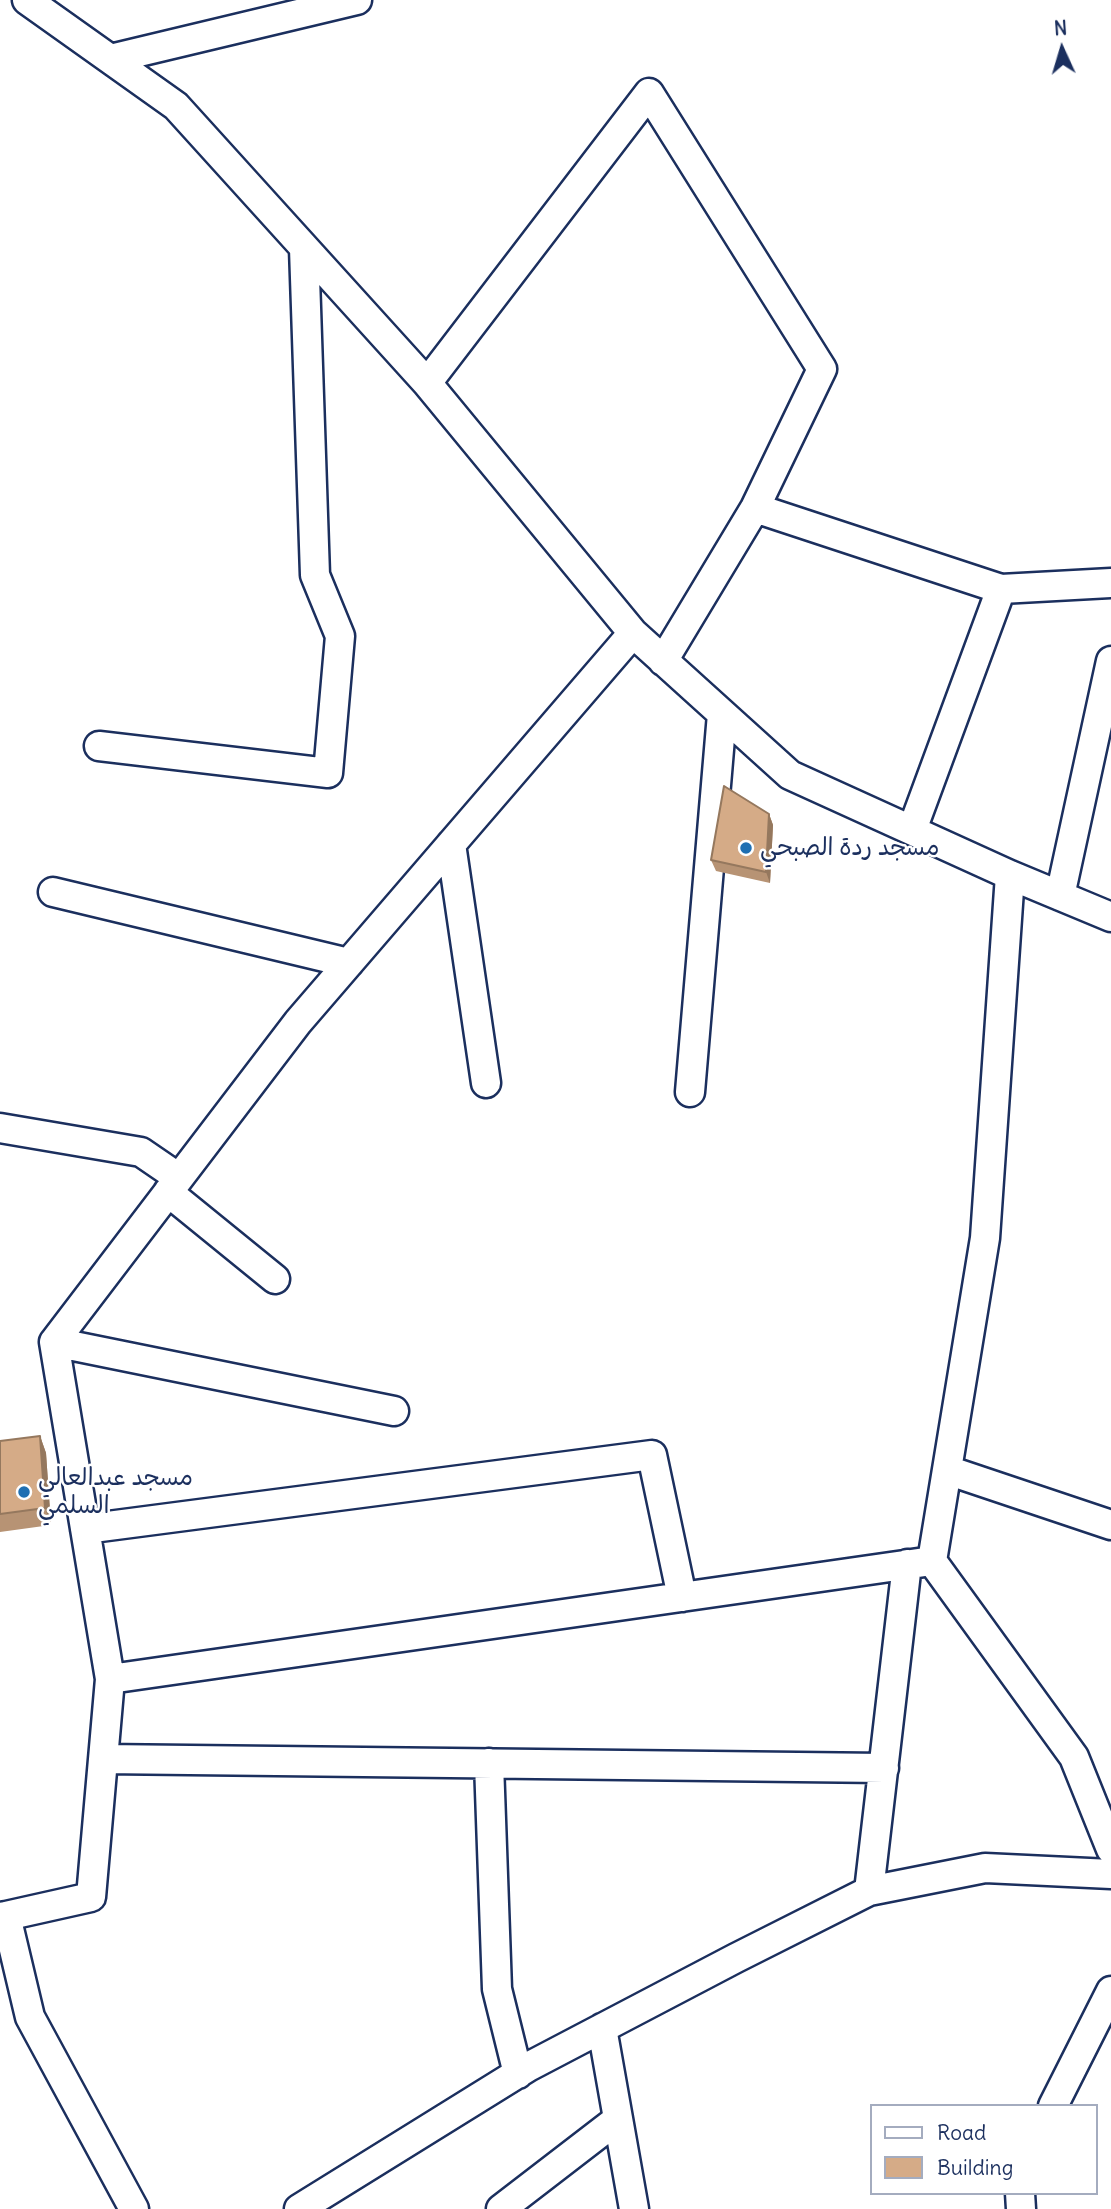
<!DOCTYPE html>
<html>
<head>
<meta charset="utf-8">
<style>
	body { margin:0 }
	#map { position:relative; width:1111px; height:2209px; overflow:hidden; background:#fff; font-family:Delius,sans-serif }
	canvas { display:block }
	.legend { position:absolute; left:870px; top:2104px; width:228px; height:91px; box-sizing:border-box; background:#fff; border:2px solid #a4acbf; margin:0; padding:9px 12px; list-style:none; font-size:21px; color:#1b2f5e }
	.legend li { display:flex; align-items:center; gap:14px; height:35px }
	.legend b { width:35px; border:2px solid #a4acbf }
	.north { position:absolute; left:1027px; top:14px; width:70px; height:70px; -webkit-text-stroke:5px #fff; paint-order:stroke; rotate:356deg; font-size:19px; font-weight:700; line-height:28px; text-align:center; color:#1b2f5e }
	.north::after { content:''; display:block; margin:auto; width:24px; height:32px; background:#1b2f5e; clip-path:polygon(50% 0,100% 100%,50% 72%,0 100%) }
</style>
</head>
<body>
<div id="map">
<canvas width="1111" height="2209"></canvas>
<ul class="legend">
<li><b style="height:9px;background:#fff"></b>Road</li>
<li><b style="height:19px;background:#d5ab87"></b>Building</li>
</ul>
<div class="north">N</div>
</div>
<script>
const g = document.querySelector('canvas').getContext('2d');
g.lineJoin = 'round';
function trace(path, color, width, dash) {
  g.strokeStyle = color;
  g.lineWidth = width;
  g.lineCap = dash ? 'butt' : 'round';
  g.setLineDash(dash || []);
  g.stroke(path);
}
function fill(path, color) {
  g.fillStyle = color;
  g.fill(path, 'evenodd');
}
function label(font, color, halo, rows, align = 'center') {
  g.font = font + ' Delius,"Playpen Sans Arabic",sans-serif';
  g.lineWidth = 5;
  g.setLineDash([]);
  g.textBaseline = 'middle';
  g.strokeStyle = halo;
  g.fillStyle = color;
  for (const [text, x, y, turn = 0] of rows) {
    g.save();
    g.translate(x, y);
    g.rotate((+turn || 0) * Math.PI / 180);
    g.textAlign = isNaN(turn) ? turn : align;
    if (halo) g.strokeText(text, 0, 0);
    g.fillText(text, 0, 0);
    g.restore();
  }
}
const street = new Path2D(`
	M27 0 176 106 427 383 633 633 790 775 1010 875 1111 917
	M110 59 357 0
	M427 383 649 93 822 369 755 508 663 661
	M755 508 1001 589 1111 583
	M99 746 328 773 340 636 315 575 304 248
	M912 830 1001 589
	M451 844 486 1083
	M1010 875 985 1238 932 1561 1074 1757 1111 1849
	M53 892 349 963
	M1060 896 1111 661
	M690 1092 722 714
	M0 1128 141 1152 179 1178
	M168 1192 275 1279
	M54 1342 394 1411
	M947 1470 1111 1525
	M85 1529 652 1455 682 1597
	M110 1679 54 1342 298 1022 633 633
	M103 1759 884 1768
	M489 1763 497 1989 518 2074
	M869 1891 907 1564
	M6 1916 91 1897 110 1679 932 1561
	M0 1917 6 1916 30 2017 134 2209
	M602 2028 634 2209
	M1053 2106 1111 1991
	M1020 2193 1021 2209
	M299 2209 528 2067 736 1958 869 1891 985 1868 1111 1874
	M501 2209 618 2119`);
const wall = new Path2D(`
	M769 814 773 825 770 883 716 871 711 860Z
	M40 1436 46 1453 51 1525 0 1532V1441Z`);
const shadedWall = new Path2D(`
	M769 814 773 825 770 883 766 872Z
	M40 1436 46 1453 51 1525 45 1508Z`);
const building = new Path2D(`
	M724 786 769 814 766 872 711 860Z
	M40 1436 45 1508 0 1514V1441Z`);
const markers = [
	[746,848,7,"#1f6fb2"],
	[24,1492,7,"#1f6fb2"]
];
const poiNames = [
	["مسجد ردة الصبحي",760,848],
	["مسجد عبدالعالي",38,1478],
	["السلمي",38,1506]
];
trace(street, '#1b2f5e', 33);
trace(street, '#fff', 28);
fill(wall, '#b79374');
fill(shadedWall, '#95785e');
fill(building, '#d5ab87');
trace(building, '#95785e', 2);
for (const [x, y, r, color] of markers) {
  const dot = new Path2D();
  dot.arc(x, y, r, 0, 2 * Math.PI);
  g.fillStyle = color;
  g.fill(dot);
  trace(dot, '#fff', 2.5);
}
label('24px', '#1b2f5e', '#fff', poiNames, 'left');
</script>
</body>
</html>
